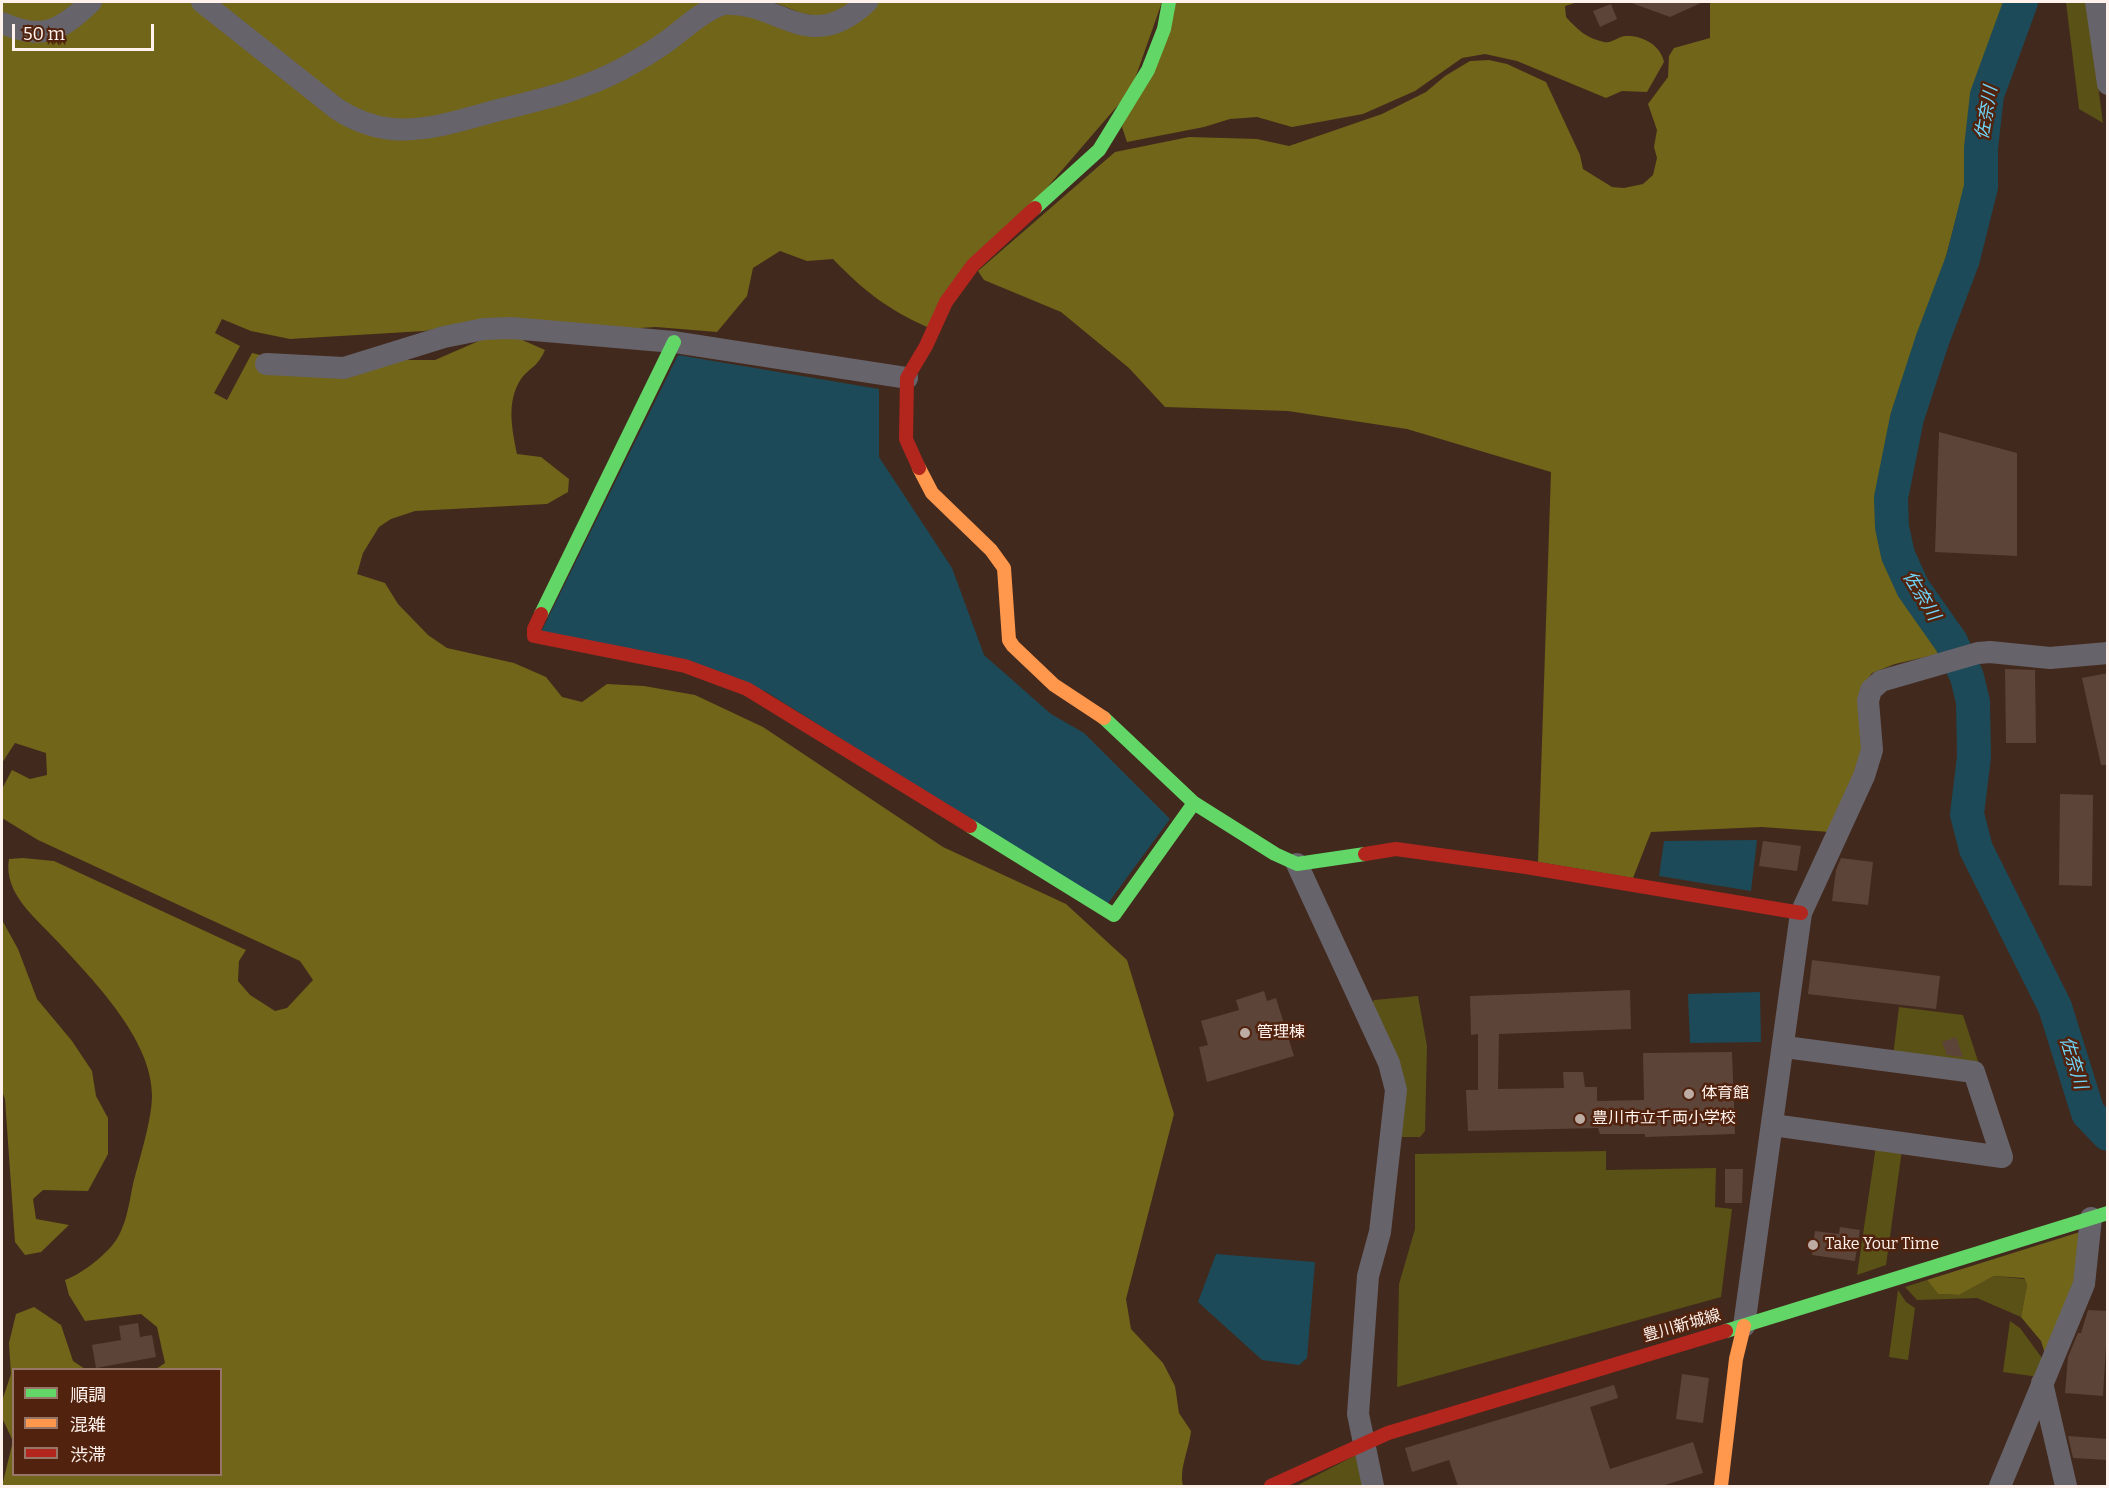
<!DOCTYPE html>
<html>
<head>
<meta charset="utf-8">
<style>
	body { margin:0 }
	#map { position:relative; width:2109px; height:1488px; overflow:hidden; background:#42291d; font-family:Bitter,"Noto Sans JP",serif }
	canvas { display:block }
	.frame { position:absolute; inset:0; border:3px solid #fff2ed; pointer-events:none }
	.legend { position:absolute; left:12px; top:1368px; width:210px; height:108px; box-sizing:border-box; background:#51230e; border:2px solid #977667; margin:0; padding:8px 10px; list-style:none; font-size:18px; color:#fff2ed }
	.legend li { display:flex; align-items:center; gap:12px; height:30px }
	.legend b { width:30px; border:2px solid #977667 }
	.scale { position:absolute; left:12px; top:24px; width:142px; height:27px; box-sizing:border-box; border:3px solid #fff2ed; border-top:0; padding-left:8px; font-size:18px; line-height:21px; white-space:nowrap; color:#fff2ed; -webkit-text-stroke:4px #51230e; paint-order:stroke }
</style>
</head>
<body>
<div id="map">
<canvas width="2109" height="1488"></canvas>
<div class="frame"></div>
<ul class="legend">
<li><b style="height:8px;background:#63d668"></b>順調</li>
<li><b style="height:8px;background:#ff974d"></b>混雑</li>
<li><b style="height:8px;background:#b3261e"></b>渋滞</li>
</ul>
<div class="scale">50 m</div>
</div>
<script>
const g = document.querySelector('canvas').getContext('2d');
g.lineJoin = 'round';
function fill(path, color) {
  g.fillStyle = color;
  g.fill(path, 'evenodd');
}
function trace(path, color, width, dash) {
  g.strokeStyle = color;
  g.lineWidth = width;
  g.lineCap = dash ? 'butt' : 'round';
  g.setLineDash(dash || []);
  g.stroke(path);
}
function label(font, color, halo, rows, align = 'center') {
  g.font = font + ' Bitter,"Noto Sans JP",serif';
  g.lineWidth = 5;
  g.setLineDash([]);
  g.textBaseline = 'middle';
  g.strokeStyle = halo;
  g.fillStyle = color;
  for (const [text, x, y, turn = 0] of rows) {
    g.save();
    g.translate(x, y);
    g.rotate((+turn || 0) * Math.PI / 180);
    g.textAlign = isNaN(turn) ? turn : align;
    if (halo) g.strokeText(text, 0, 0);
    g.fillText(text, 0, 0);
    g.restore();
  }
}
const green = new Path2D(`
	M2066 2H2087L2103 123 2079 109Z
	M1418 996 1427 1046 1425 1131 1420 1137H1402L1372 1004 1374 1000Z
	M1899 1007 1963 1015 1980 1067 1893 1056Z
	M1876 1146 1902 1150 1886 1265 1857 1275Z
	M1606 1151V1170L1716 1168 1715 1207 1732 1209 1721 1297 1397 1387 1399 1284 1415 1229V1154Z
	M1994 1276 2024 1279 2027 1285 2021 1317 1977 1298 1917 1300 1905 1287 1927 1280 1938 1294 1959 1295Z
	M1898 1290 1906 1302 1915 1308 1908 1360 1889 1357Z
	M2010 1321 2020 1328 2042 1358 2039 1377 2003 1372Z
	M1360 1453 1367 1486H1296Z`);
const forest = new Path2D(`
	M2 2H81L42 25 2 16Z
	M99 2H191L351 125 496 119 734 9 806 31 875 2H1162L1131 90 927 327C887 309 863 290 833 259L807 261 780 251 753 268 747 296 717 332 656 327 604 330 503 318 424 331 290 339 251 331 222 319 215 333 240 346 214 393 227 400 252 353 281 360H435L481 340 511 335 545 350C537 368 530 367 521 379 506 402 512 429 517 454L541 457 569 479 568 492 547 504 415 511 391 519 379 527 363 553 357 574 385 583 398 604 428 635 447 648 514 663 546 677 562 697 582 702 607 684 644 686 695 695 763 727 943 847 1066 904 1127 960 1174 1114 1126 1299 1131 1329 1163 1363 1175 1386 1179 1413 1191 1431C1189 1450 1179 1468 1183 1486H2L13 1441 3 1420 2 1401 11 1374 9 1343 16 1314 34 1307 61 1325 73 1361 85 1369 14 1370V1474H220V1370L156 1369 165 1363 157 1327 141 1314 85 1321 69 1295 65 1280C82 1274 109 1253 118 1237 126 1223 129 1205 132 1189 138 1162 152 1122 152 1095 152 1040 94 981 58 942 37 919 3 894 9 859L23 858 54 861 246 950 239 961 238 981 250 995 275 1011 287 1008 313 980 300 961 38 840 2 818V789L12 770 30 779 47 775 46 753 15 743 2 763V30L9 34Z
	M213 2H711L657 40 571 84 402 124 356 114Z
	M773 2H857L827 18 801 13Z
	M1175 2H1578L1565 6 1566 17C1578 30 1586 38 1604 42 1612 44 1618 36 1626 36 1643 35 1661 46 1664 62L1647 92 1622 91 1606 98 1517 61 1485 54 1462 58 1415 91 1363 114 1292 127 1257 117 1230 119 1204 127 1127 142 1122 127Z
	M1710 2H2014L1899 432C1888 490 1873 535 1908 589 1919 606 1932 622 1943 639L1938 654 1895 664 1872 673 1861 688 1863 762 1830 832 1762 827 1651 832 1633 878 1538 862 1551 472 1407 429 1288 411 1165 407 1129 368 1061 312 984 280 978 271 1115 152 1189 137 1257 139 1289 146 1382 114 1426 92 1445 76 1470 61 1489 60 1507 64 1546 82 1580 155 1583 169 1612 187 1624 188 1643 184 1653 175 1657 158 1654 147 1657 130 1648 104 1668 77 1669 56 1674 48 1710 38Z
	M2 920 18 949 37 999 72 1041 92 1071 96 1096 108 1118V1154L88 1191 43 1190 33 1199 36 1219 69 1225 41 1252 25 1255 15 1242 5 1099 2 1091Z
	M2083 1231 2080 1281 2046 1357 2041 1341 2021 1317 2027 1285 2024 1278 1994 1276 1959 1295 1938 1294 1927 1280Z`);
const water = new Path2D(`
	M678 355 879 389V457L952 568 984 655 1051 714 1084 733 1170 819 1106 906 765 691 541 632Z
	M1757 840 1751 891 1659 876 1664 841Z
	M1760 992 1761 1042 1690 1043 1688 994Z
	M1216 1254 1315 1262 1307 1358 1299 1365 1262 1360 1198 1302Z`);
const river = new Path2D(`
	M2021 2 1987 95 1981 148V187L1963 259 1932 341 1907 418 1891 498 1892 527 1898 555 1913 588 1951 642 1967 677 1973 702 1974 757 1967 814 1976 849 2055 1007 2088 1113 2108 1134`);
const building = new Path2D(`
	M1629 2H1703L1670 17Z
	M1611 4 1617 19 1600 27 1593 11Z
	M1939 432 2017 453V556L1935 552Z
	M2005 669 2035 670 2036 743H2006Z
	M2108 673V765H2101L2082 678Z
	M2060 794 2093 795 2092 886 2059 885Z
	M1763 841 1801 846 1797 871 1759 866Z
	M1841 858 1873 862 1868 905 1832 901 1836 870Z
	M1812 960 1940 976 1936 1009 1808 994Z
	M1630 990 1631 1029 1499 1034 1498 1089 1564 1088 1563 1072H1583L1585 1087H1597V1101L1644 1100 1643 1053 1732 1052 1735 1134 1645 1137V1134H1600L1598 1128 1468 1131 1466 1090H1478V1034L1471 1035 1470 996Z
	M1264 991 1267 1001 1276 998 1294 1056 1207 1082 1199 1047 1208 1045 1201 1021 1239 1010 1236 1000Z
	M1956 1037 1963 1057 1947 1055 1942 1042Z
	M1725 1169H1743L1742 1203H1725Z
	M1840 1227 1860 1230 1855 1261 1812 1255 1815 1231 1839 1234Z
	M2088 1310 2108 1311 2103 1396 2065 1393 2068 1357 2078 1333H2081Z
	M138 1323 140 1337 152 1335 156 1357 96 1368 92 1345 121 1340 119 1326Z
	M1682 1374 1709 1378 1703 1423 1676 1419Z
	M1614 1385 1618 1398 1590 1407 1610 1469 1693 1442 1703 1473 1662 1486H1458L1449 1460 1412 1472 1405 1448Z
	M2068 1436 2108 1439V1460L2073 1458Z`);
const street = new Path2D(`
	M202 2 337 109C354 120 371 127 392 129 427 132 461 120 495 111 538 100 580 91 620 70 635 62 652 52 666 42 684 29 702 11 723 4 780 0 808 57 867 2
	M2096 2 2108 84
	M2 23C43 41 60 31 91 2
	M266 364 344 368 444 337 484 329 511 328 674 342 907 378
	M1297 864 1389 1063 1396 1090 1380 1232 1368 1276 1358 1414 1373 1486
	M1773 1125 2002 1157 1974 1072 1785 1047
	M1744 1326 1801 913 1864 776 1872 750 1868 701 1871 690 1881 681 1978 653 1990 652 2050 658 2108 653
	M2042 1383 2066 1486
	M2000 1486 2084 1284 2091 1218`);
const fast = new Path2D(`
	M1035 208 1099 150 1148 70 1164 29 1169 2
	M541 614 674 342
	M1104 718 1194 803 1275 854 1297 864 1365 854
	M970 826 1114 915 1194 803
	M1726 1331 2108 1213`);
const slow = new Path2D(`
	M919 468 932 493 991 550 1004 568 1009 640 1013 646 1054 685 1104 718
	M1721 1486 1736 1359 1744 1326`);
const jam = new Path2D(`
	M919 468 906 439 907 378 926 346 946 302 973 265 1035 208
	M541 614 534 629V636L685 666 747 689 970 826
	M1365 854 1396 849 1526 867 1801 913
	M1271 1486 1388 1433 1726 1331`);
const markers = [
	[1245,1033,6,"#bdaca4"],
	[1689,1094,6,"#bdaca4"],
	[1580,1119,6,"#bdaca4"],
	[1813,1245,6,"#bdaca4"]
];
const poiNames = [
	["管理棟",1257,1033],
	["体育館",1701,1094],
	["豊川市立千両小学校",1592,1119],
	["Take Your Time",1825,1245]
];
const streetNames = [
	["豊川新城線",1682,1326,-16]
];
const waterNames = [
	["佐奈川",1987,113,-80],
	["佐奈川",1921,596,59],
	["佐奈川",2073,1063,73]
];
fill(green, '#595115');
fill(forest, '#706519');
fill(water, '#1c4a58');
trace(river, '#1c4a58', 34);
fill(building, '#5d4439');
trace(street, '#67636a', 22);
trace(fast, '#63d668', 14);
trace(slow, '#ff974d', 14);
trace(jam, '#b3261e', 14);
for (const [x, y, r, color] of markers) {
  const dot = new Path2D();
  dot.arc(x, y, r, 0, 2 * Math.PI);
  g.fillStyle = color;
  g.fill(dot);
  trace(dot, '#51230e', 2);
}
label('16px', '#fff2ed', '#51230e', poiNames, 'left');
label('16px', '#fff2ed', '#51230e', streetNames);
label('italic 18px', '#6fd4f7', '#51230e', waterNames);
</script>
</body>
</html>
